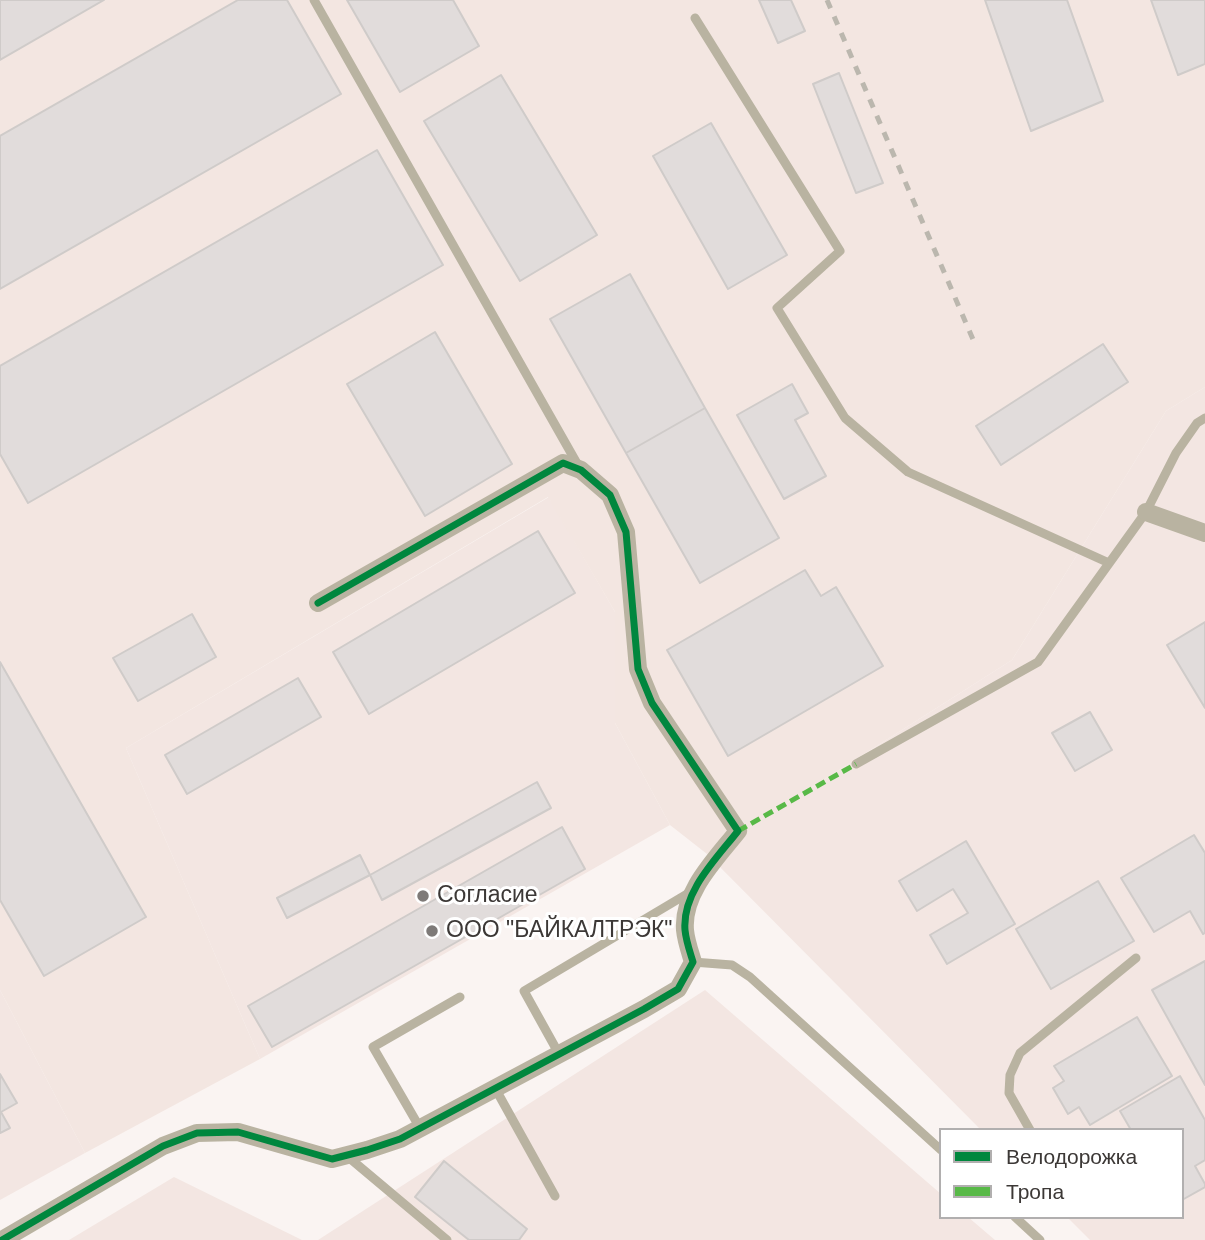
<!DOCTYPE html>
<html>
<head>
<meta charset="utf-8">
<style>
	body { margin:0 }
	#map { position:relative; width:1205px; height:1240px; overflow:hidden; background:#faf4f2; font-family:Arial,sans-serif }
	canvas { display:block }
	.legend { position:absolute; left:939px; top:1128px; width:245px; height:91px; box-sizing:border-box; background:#fff; border:2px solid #b1afaf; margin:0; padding:9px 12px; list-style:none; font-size:21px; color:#3c3836 }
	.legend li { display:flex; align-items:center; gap:14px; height:35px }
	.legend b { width:35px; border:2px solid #b1afaf }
</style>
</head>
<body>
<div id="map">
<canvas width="1205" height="1240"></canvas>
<ul class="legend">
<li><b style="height:9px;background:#00873e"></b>Велодорожка</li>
<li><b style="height:9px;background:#58b947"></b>Тропа</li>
</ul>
</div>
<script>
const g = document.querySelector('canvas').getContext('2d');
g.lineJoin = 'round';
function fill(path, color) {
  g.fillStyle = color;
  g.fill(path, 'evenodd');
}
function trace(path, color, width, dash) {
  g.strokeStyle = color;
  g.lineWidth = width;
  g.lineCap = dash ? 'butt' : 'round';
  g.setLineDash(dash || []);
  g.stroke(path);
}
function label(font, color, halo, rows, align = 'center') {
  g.font = font + ' Arial,sans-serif';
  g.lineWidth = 6;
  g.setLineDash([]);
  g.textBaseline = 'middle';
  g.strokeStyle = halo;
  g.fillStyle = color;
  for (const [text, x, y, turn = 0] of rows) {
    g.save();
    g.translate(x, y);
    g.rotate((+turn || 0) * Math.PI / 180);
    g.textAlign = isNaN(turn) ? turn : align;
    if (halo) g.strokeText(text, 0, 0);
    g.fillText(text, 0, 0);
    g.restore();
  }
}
const commercial = new Path2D(`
	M1205 387V1240H1090L1067 1217H1182V1130H981L707 854 1012 660 1166 411Z
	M549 497 615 612V723L670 825 260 1059 126 748Z
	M0 990 85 1153 0 1200Z
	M705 990 941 1194V1217H968L995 1240H318Z
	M174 1177 302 1240H69Z`);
const built = new Path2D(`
	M0 0H1205V387L1166 411 1012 660 707 854 670 825 615 723V612L548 497 126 748 260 1059 85 1153 0 990Z`);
const building = new Path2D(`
	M0 0H104L0 60Z
	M238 0H287L341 94 0 289V136Z
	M347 0H453L479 46 400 92Z
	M759 0H791L805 31 778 43Z
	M985 0H1067L1103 101 1031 131Z
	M1151 0H1205V64L1178 75Z
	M839 73 883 183 856 193 813 84Z
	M501 75 597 235 520 281 424 121Z
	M711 123 787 255 728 289 653 156Z
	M377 150 443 265 28 503 0 454V366Z
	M630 274 705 408 626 453 550 319Z
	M435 332 512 464 425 516 347 384Z
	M1103 344 1128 382 1001 465 976 426Z
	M792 384 808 413 795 420 826 476 784 499 737 415Z
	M705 408 779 538 700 583 626 453Z
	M538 531 575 593 369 714 333 652Z
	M805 570 821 596 836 587 883 666 728 756 667 650Z
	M192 614 216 657 138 701 113 658Z
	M1205 622V708L1167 645Z
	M0 662 146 917 44 976 0 900Z
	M298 678 321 717 187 794 165 755Z
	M1090 712 1112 750 1075 771 1052 733Z
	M537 782 551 808 382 900 370 875Z
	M562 827 585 869 272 1047 248 1006Z
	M1194 835 1205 853V933L1203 934 1190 911 1154 932 1121 878Z
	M966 841 1015 924 947 964 930 935 968 913 953 889 917 911 899 881Z
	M360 855 370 875 287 918 277 898Z
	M1098 881 1134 941 1051 989 1016 929Z
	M1205 961V1085L1152 990Z
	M1137 1017 1172 1076 1090 1125 1079 1107 1068 1114 1053 1088 1064 1081 1054 1066Z
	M0 1074 17 1103 1 1112 10 1128 0 1133Z
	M1180 1076 1205 1120V1160L1195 1166 1205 1184V1187L1182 1200V1130H1131L1120 1111Z
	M444 1161 527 1229 519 1240H469L415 1197Z`);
const service = new Path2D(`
	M314 0 579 467
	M695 18 840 251 777 308 845 418 908 472 1109 563
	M856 764 1038 662 1146 512 1176 453 1197 423 1205 418
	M693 962 732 965 750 977 941 1150
	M559 1054 524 991 692 891
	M495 1088 555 1196
	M420 1128 373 1047 460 997
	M1030 1130 1009 1093 1010 1075 1020 1053 1136 958
	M347 1156 447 1240
	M1015 1217 1040 1240`);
const minor = new Path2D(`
	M1146 512 1205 533
	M2 1240 163 1146 197 1133 238 1132 332 1159 367 1150 400 1139 644 1009 678 989 693 962C690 952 686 941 685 930 682 892 716 859 738 831L652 703 638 669 626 532 610 495 581 470 563 463 318 603`);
const rail = new Path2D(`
	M827 0 975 344`);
const quiet = new Path2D(`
	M738 831 856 764`);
const cycleway = new Path2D(`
	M2 1240 163 1146 197 1133 238 1132 332 1159 367 1150 400 1139 644 1009 678 989 693 962C690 952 686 941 685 930 682 892 716 859 738 831L652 703 638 669 626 532 610 495 581 470 563 463 318 603`);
const markers = [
	[423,896,7,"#7e7a78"],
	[432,931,7,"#7e7a78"]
];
const poiNames = [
	["Согласие",437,896],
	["ООО \"БАЙКАЛТРЭК\"",446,931]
];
fill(commercial, '#f3e6e2');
fill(built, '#f3e6e1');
fill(building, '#e1dcdb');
trace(building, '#cfcbc9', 2);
trace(service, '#b9b3a1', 9);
trace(minor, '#b9b3a1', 18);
trace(rail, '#bbb7ae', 5, [9, 9]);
trace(quiet, '#58b947', 5, [10, 5]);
trace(cycleway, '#00873e', 7);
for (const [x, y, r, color] of markers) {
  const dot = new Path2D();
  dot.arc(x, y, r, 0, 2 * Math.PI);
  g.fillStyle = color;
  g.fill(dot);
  trace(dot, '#fff', 2.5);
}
label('23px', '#3c3836', '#fff', poiNames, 'left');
</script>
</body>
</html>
